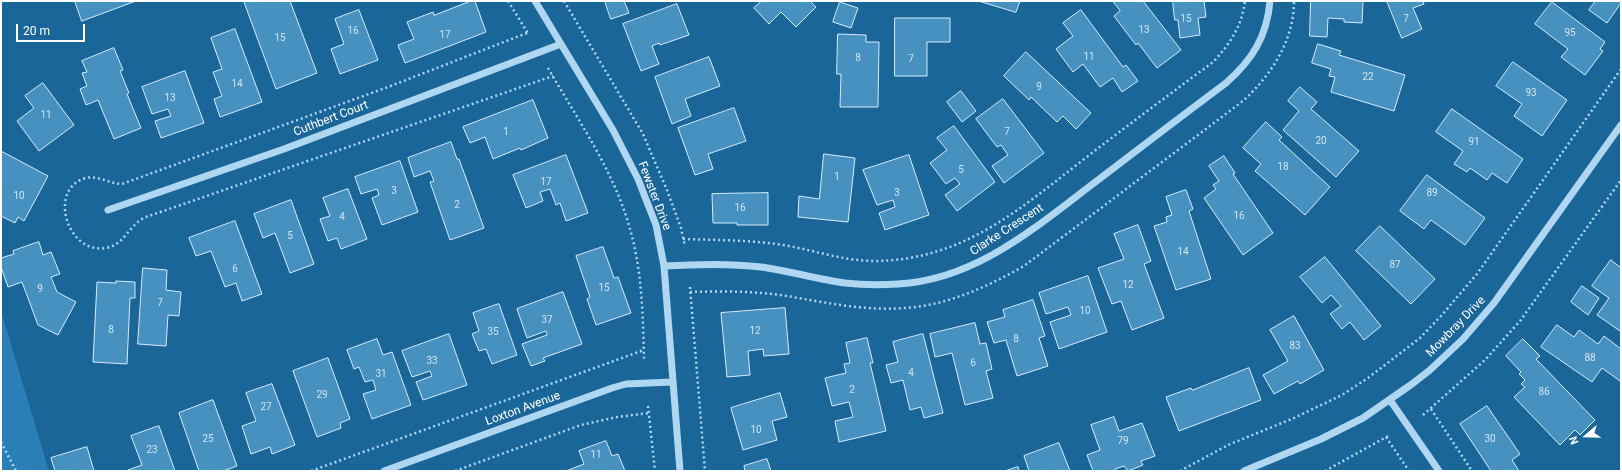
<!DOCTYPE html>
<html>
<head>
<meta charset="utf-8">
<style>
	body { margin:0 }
	#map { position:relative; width:1622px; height:472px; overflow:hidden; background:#1a6699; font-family:Roboto,sans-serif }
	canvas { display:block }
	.frame { position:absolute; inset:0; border:2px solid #fff; pointer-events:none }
	.north { position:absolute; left:1566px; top:416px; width:40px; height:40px; -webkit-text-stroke:3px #1a6699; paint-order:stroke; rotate:250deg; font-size:11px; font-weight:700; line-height:16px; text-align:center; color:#fff }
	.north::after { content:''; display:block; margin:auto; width:14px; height:18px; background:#fff; clip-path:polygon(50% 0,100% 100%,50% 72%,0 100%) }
	.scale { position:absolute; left:16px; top:24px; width:69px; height:18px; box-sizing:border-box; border:2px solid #fff; border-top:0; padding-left:5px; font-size:12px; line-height:14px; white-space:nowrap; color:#fff; -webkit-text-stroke:3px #1a6699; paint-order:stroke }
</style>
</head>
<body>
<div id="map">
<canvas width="1622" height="472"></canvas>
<div class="frame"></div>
<div class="north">N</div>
<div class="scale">20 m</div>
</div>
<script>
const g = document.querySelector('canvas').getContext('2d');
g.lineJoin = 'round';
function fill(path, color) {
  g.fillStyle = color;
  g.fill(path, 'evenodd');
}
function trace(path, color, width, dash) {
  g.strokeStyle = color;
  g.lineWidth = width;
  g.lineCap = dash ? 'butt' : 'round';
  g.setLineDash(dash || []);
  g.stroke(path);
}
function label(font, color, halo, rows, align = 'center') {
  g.font = font + ' Roboto,sans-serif';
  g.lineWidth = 3;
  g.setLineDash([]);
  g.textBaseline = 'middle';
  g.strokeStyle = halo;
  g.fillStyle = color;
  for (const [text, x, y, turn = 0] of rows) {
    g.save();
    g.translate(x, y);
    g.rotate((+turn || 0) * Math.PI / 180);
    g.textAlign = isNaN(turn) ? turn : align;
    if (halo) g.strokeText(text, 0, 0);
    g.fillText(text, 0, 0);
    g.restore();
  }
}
const green = new Path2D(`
	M1 311 49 471H1Z`);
const building = new Path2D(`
	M75 1H136L82 21Z
	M248 1H290L317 73 276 89 244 2Z
	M471 1H475L486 32 405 63 398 45 414 39 407 22 433 12 434 15Z
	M605 1H624L629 13 611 19Z
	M762 1H810L816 7 796 27 781 12 769 24 754 8Z
	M979 1H1020L1016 12Z
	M1113 1H1143L1181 50 1157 68 1138 43 1136 45 1114 16 1120 11Z
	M1173 1H1204L1206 17 1198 18 1200 35 1180 38 1178 20H1175Z
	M1311 1H1363L1362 23 1344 22V19L1328 18 1327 37 1310 36Z
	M1387 1H1423L1424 4 1413 8 1422 29 1402 38Z
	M1596 1H1621V3L1607 23 1589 10Z
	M840 2 858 8 851 28 833 22Z
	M1552 2 1605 42 1600 49 1603 51 1585 75 1561 57 1568 49 1535 24Z
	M677 4 689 35 660 45 659 43 652 46 659 64 641 71 623 24Z
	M359 10 378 60 340 74 331 49 344 44 335 19Z
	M1081 10 1123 67 1126 65 1138 81 1122 92 1113 78 1100 87 1083 64 1073 72 1056 49 1073 36 1063 23Z
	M895 18H950V42H927V76H895Z
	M235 29 262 102 220 117 214 99 222 96 213 72 222 69 211 38Z
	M838 34 866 35V42H879L878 107H840L841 74H837Z
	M1318 44 1341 51 1339 55 1405 75 1394 111 1331 92 1335 77 1329 76 1331 69 1312 63Z
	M114 48 123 70 120 71 129 93 127 94 141 128 114 139 98 100 86 105 80 89 87 86 82 73 87 72 82 61Z
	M1026 52 1091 113 1076 129 1063 116 1057 122 1031 97 1029 100 1004 76Z
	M709 57 720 86 685 99 691 116 672 124 655 77Z
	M1513 62 1567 100 1542 136 1514 116 1522 104 1496 86Z
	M185 71 204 123 161 138 155 121 171 116 168 109 152 114 142 87Z
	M43 83 74 125 39 151 17 121 34 108 25 96Z
	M1300 87 1317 102 1311 109 1359 151 1336 177 1283 130 1299 111 1288 101Z
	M961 91 976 111 962 122 947 102Z
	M1003 99 1044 153 1004 183 992 166 1008 155 1001 145 997 147 976 119Z
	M533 100 548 138 521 150 520 148 493 159 485 137 470 143 463 127Z
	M734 108 746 141 708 154 713 169 695 175 678 128Z
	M1452 109 1523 159 1507 183 1492 173 1487 180 1470 168 1467 172 1454 164 1463 151 1436 132Z
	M1266 122 1282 137 1279 140 1330 187 1305 215 1255 171 1261 164 1243 148Z
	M954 126 995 182 957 211 945 195 960 184 955 178 946 184 930 163 947 150 937 138Z
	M451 142 457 159H459L484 228 450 240 430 182 434 181 430 171 414 177 408 158Z
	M1 151 48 176 24 221 18 217 15 223 1 216Z
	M824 154 855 158 848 222 798 217 799 196 819 199Z
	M566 155 588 213 566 221 560 203 556 205 550 189 540 192 543 201 526 208 513 175Z
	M909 155 929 215 885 230 879 213 895 207 893 200 877 205 863 170Z
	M1224 156 1235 173 1233 174 1273 233 1243 255 1204 198 1216 189 1213 185 1219 181 1209 166Z
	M400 161 418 212 382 225 372 198 379 195 377 189 361 194 355 177Z
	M1427 175 1485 218 1465 245 1431 220 1424 229 1400 211Z
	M348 189 367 239 341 249 337 238 328 241 320 219 330 216 323 198Z
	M1186 190 1193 209 1189 211 1211 279 1176 290 1154 226 1167 222 1166 217 1172 215 1166 197Z
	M768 193V225H737V223H713L712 194Z
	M291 200 314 264 290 273 275 233 263 238 254 214Z
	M235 221 262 294 242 301 236 283 225 287 211 251 196 256 189 238Z
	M1138 225 1151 261 1144 264 1164 318 1132 330 1121 301 1112 304 1098 268 1124 259 1114 234Z
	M1380 226 1435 279 1411 304 1356 251Z
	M39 242 43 255 51 252 60 274 51 277 57 292 76 302 58 335 38 325 22 282 8 287 1 267V258L14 254 13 251Z
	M603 247 614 278 618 277 631 313 596 325 587 299 590 297 576 256Z
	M1325 257 1381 326 1364 340 1350 322 1342 329 1330 314 1341 306 1331 295 1322 303 1300 277Z
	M1611 260 1621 268V329L1620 331 1597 315 1609 298 1592 286Z
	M143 268 167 270 166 290 181 292 179 316 168 315 166 346 138 344Z
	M1088 276 1107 332 1059 349 1050 322 1071 315 1068 307 1046 314 1039 293Z
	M116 281 135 282V298H130L127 364 93 362 97 282 116 283Z
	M1582 286 1599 298 1588 315 1571 302Z
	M563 292 582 344 543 358 545 361 531 366 522 344 547 335 546 331 527 338 517 309Z
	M1033 300 1045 336 1039 338 1048 366 1017 376 1006 340 994 343 987 322 1005 317 1003 310Z
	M499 304 517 355 492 364 486 349 479 351 472 334 479 331 473 313Z
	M785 308 789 354 764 356 763 349 748 351 750 375 727 377 721 313Z
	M1294 316 1324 370 1300 384 1298 381 1274 394 1263 375 1288 361 1270 330Z
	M975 323 980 344 986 343 992 369 986 371 993 398 965 405 952 353 935 357 930 334Z
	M1557 325 1574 337 1579 330 1598 344 1604 336 1621 349V379L1620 381 1602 368 1592 382 1541 347Z
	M449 334 467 385 423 400 416 382 432 376 430 371 412 377 402 351Z
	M923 334 943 413 924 418 921 407 910 410 903 380 891 383 886 365 898 362 893 342Z
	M867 338 873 363H870L886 431 839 442 835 421 853 417 849 402 832 406 825 378 846 373 844 364 850 363 846 343Z
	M377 339 383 355 392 352 411 405 372 419 363 394 376 390 373 380 365 382 359 367 354 369 347 350Z
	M1523 339 1540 356 1536 359 1595 420 1580 435 1575 430 1560 445 1514 397 1525 387 1521 384 1525 380 1519 374 1521 372 1506 356Z
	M328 358 350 419 340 423 341 428 317 437 293 371Z
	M1249 368 1261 400 1179 431 1166 397 1191 388 1192 390Z
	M272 384 295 445 272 454 270 447 251 454 242 426 256 421 246 393Z
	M780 393 787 417 772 421 777 440 743 450 731 408Z
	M213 400 237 466 223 471H199L179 413Z
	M1487 406 1520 454 1512 460 1519 471H1491L1460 424Z
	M1114 417 1119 431 1142 423 1155 456 1141 461 1143 465 1128 471 1124 466 1115 469V471H1093L1087 455 1100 450 1091 425Z
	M159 426 175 471H128V470L142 465 131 436Z
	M606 441 612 456 618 454 625 471H566L584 464 579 451Z
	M1059 443 1070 471H1029L1024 456Z
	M87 447 94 471H55L51 458Z
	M767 459 771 471H745L744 466Z
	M1018 467 1019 471H1005Z`);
const path = new Path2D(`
	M508 1 529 35
	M564 1 643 134 667 190 681 228 685 246
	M527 33 388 87 122 184C109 184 99 175 86 178 47 188 67 255 106 248 125 245 129 224 146 217L553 76
	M548 68C578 120 614 171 630 229 642 270 643 316 644 359
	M683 239C717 240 750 240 783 245 814 250 843 261 875 261 967 260 1024 205 1092 153 1132 122 1173 92 1213 62 1230 44 1242 26 1245 1
	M690 287 705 471
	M690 292C723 291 755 291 787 296 827 303 865 311 905 308 948 305 987 287 1024 266L1243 101C1271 75 1294 41 1294 1
	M648 406 655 471
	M1431 409 1472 471
	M1423 415 1485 360 1520 321 1621 180
	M1386 437 1409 471
	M1 442 16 471
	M311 471 644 350
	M455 471 581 425 617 417 649 413
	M1180 471 1228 445 1294 418 1342 395 1368 378 1420 338 1441 316 1477 274 1621 69
	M1325 471 1390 435`);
const minor = new Path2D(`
	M535 1 613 130 638 179 656 225 664 266 680 471
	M108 210 284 149 561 44
	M664 266C697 264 729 263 761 267 789 271 817 279 845 283 862 285 881 285 898 284 977 280 1038 225 1098 180 1140 148 1183 115 1226 83 1252 60 1267 37 1270 1
	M1390 400 1439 471
	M384 471 612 388 626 384 672 382
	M1244 471 1321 439 1363 418 1412 384 1430 370 1463 339 1494 303 1621 125`);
const numberNames = [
	["15",1186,19],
	["7",1406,19],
	["13",1144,30],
	["16",353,31],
	["95",1570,33],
	["17",445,35],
	["15",280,38],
	["11",1089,57],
	["8",858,58],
	["7",911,59],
	["22",1368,77],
	["14",237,84],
	["9",1039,87],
	["93",1531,93],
	["13",170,98],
	["11",46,115],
	["1",506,132],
	["7",1007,132],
	["20",1321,141],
	["91",1474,142],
	["18",1283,167],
	["5",961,170],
	["1",837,177],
	["17",546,182],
	["3",394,191],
	["3",897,193],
	["89",1432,193],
	["10",19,196],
	["2",457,205],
	["16",740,208],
	["16",1239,216],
	["4",342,217],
	["5",290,236],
	["14",1183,252],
	["87",1395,265],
	["6",235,269],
	["12",1128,285],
	["15",604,288],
	["9",40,289],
	["7",160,303],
	["10",1085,311],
	["37",547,320],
	["8",111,330],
	["12",755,331],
	["35",493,332],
	["8",1016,339],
	["83",1295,346],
	["88",1590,358],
	["33",432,361],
	["6",973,363],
	["4",911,373],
	["31",381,374],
	["2",852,390],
	["86",1544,392],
	["29",322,395],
	["27",266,407],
	["10",756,430],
	["25",208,439],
	["30",1490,439],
	["79",1123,441],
	["23",152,450],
	["11",596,455]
];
const streetNames = [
	["Cuthbert Court",331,119,-21],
	["Fewster Drive",654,196,69],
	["Clarke Crescent",1007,230,-33],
	["Mowbray Drive",1456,327,-46],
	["Loxton Avenue",523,409,-20]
];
fill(green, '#297fb6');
fill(building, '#4791c1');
trace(building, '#d6edfc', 1);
trace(path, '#afd7f1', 2.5, [2, 3]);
trace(minor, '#afd7f1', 7);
label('10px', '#d1e4f0', null, numberNames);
label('12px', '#fff', '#1a6699', streetNames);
</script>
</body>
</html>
